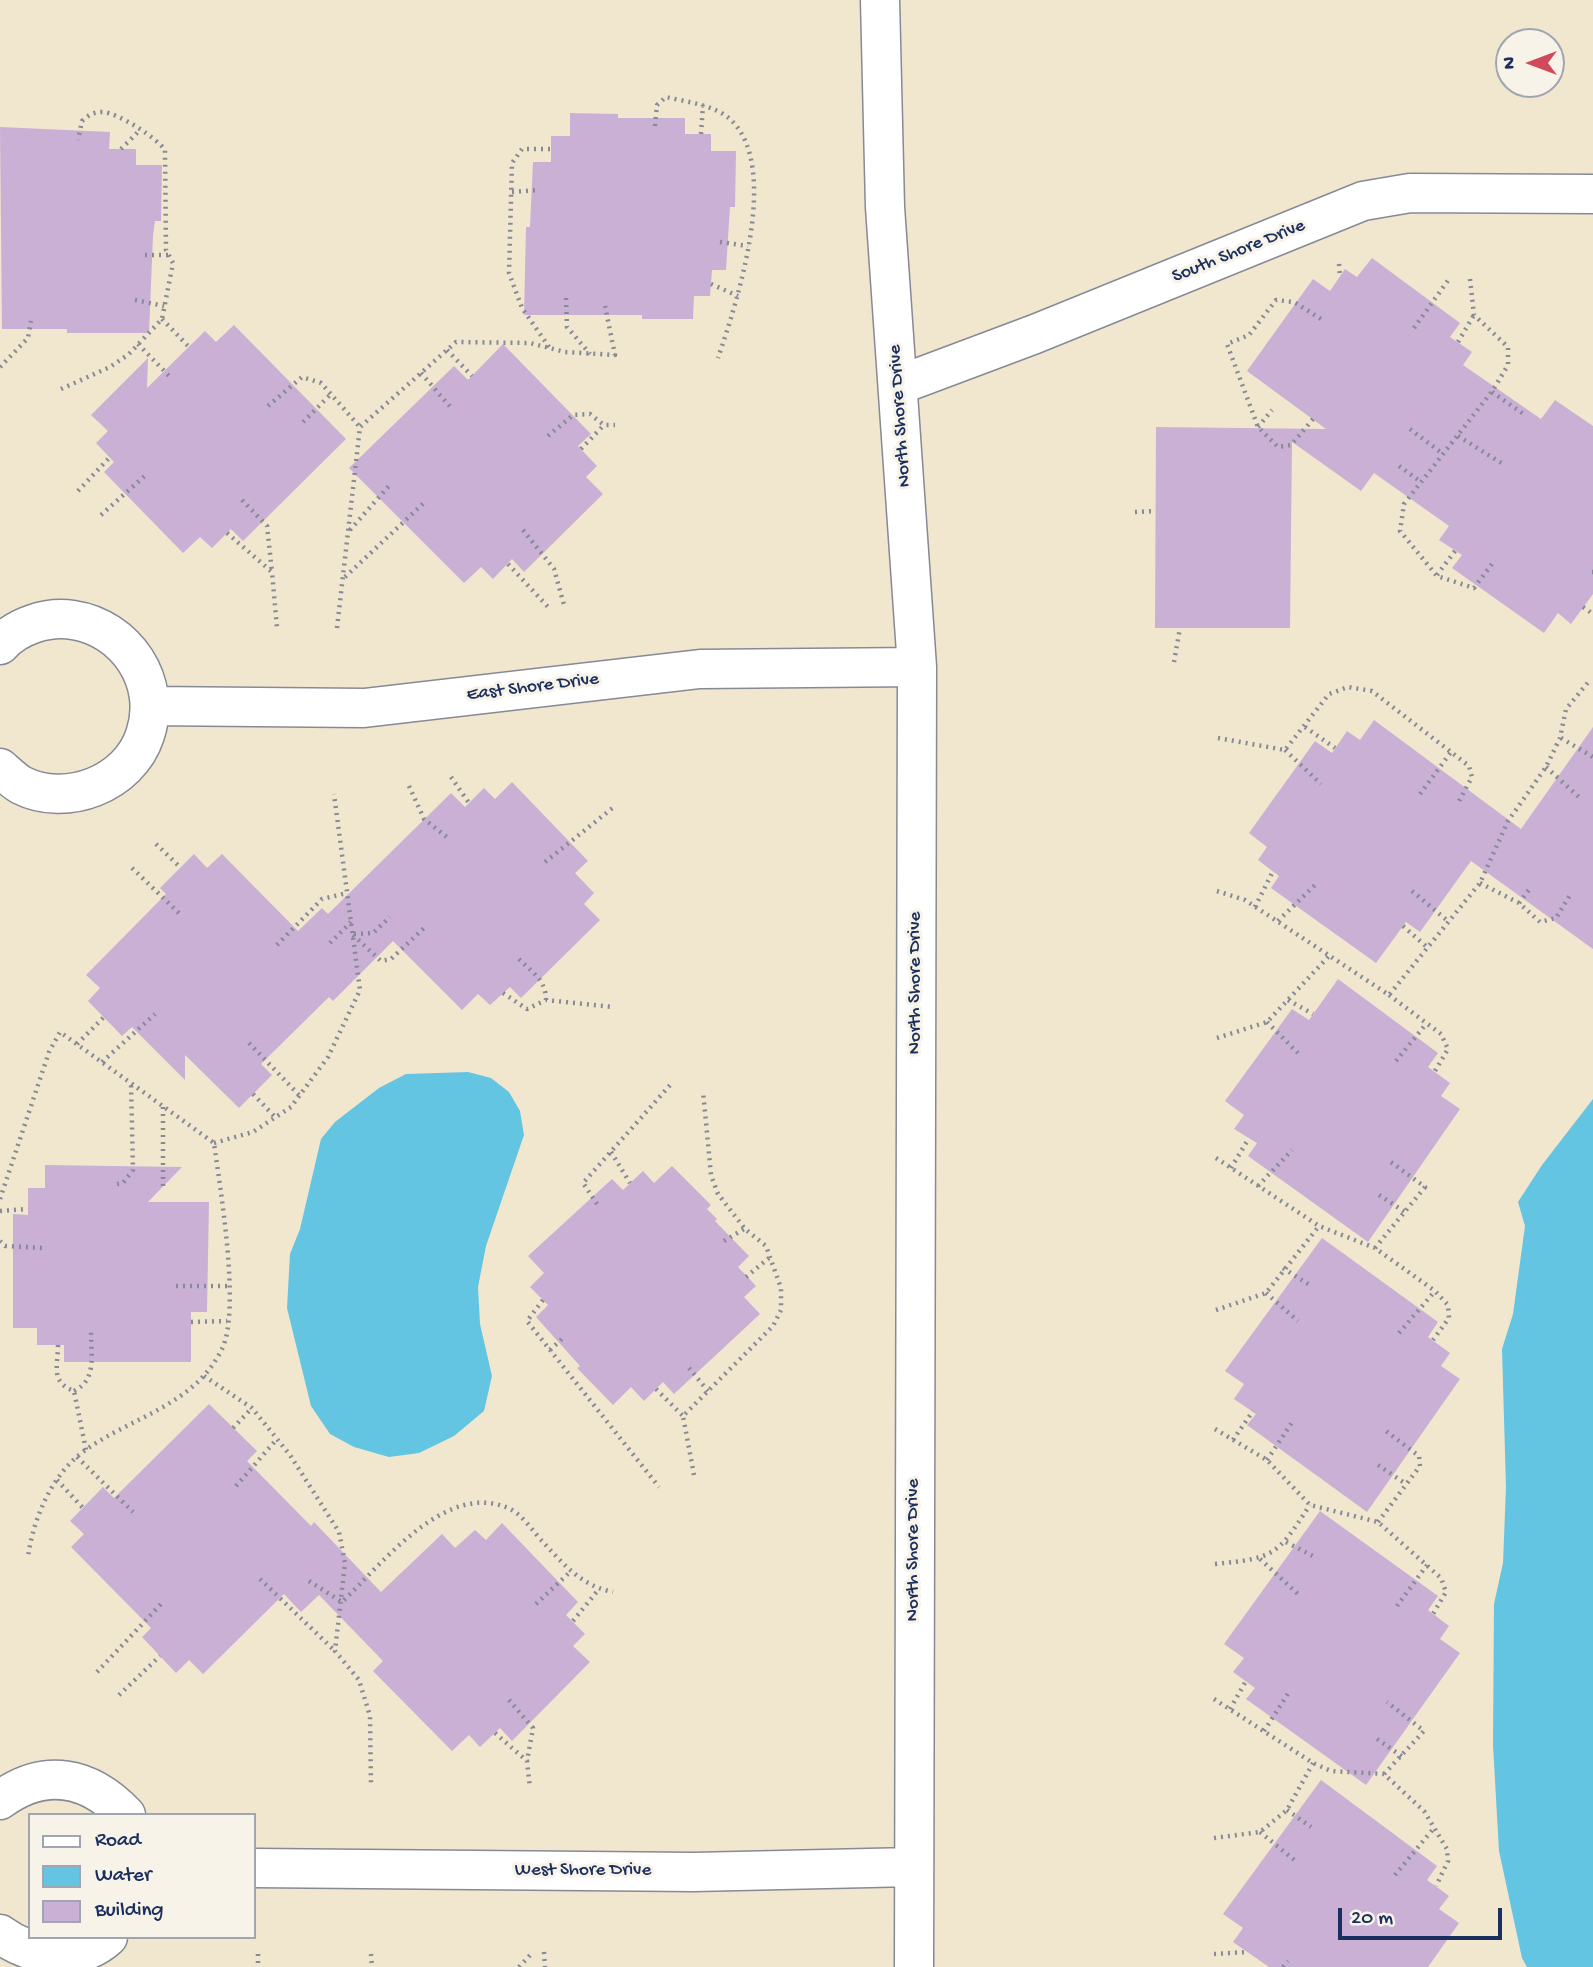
<!DOCTYPE html>
<html>
<head>
<meta charset="utf-8">
<style>
	body { margin:0 }
	#map { position:relative; width:1593px; height:1967px; overflow:hidden; background:#f1e6ce; font-family:"Gochi Hand",sans-serif }
	canvas { display:block }
	.legend { position:absolute; left:28px; top:1813px; width:228px; height:126px; box-sizing:border-box; background:#f7f3e8; border:2px solid #9fa5b1; margin:0; padding:9px 12px; list-style:none; font-size:21px; color:#1b2f5e }
	.legend li { display:flex; align-items:center; gap:14px; height:35px }
	.legend b { width:35px; border:2px solid #9fa5b1 }
	.north { position:absolute; left:1495px; top:28px; width:70px; height:70px; box-sizing:border-box; background:#f7f3e8; border:2px solid #9fa5b1; border-radius:50%; rotate:270deg; font-size:19px; font-weight:700; line-height:28px; text-align:center; color:#1b2f5e }
	.north::after { content:''; display:block; margin:auto; width:24px; height:32px; background:#d1495b; clip-path:polygon(50% 0,100% 100%,50% 72%,0 100%) }
	.scale { position:absolute; left:1338px; top:1908px; width:164px; height:32px; box-sizing:border-box; border:4px solid #1b2f5e; border-top:0; padding-left:9px; font-size:21px; line-height:24px; white-space:nowrap; color:#1b2f5e; -webkit-text-stroke:5px #f7f3e8; paint-order:stroke }
</style>
</head>
<body>
<div id="map">
<canvas width="1593" height="1967"></canvas>
<ul class="legend">
<li><b style="height:9px;background:#fff"></b>Road</li>
<li><b style="height:19px;background:#63c5e1"></b>Water</li>
<li><b style="height:19px;background:#cbb0d6"></b>Building</li>
</ul>
<div class="north">N</div>
<div class="scale">20 m</div>
</div>
<script>
const g = document.querySelector('canvas').getContext('2d');
g.lineJoin = 'round';
function fill(path, color) {
  g.fillStyle = color;
  g.fill(path, 'evenodd');
}
function trace(path, color, width, dash) {
  g.strokeStyle = color;
  g.lineWidth = width;
  g.lineCap = dash ? 'butt' : 'round';
  g.setLineDash(dash || []);
  g.stroke(path);
}
function label(font, color, halo, rows, align = 'center') {
  g.font = font + ' "Gochi Hand",sans-serif';
  g.lineWidth = 6;
  g.setLineDash([]);
  g.textBaseline = 'middle';
  g.strokeStyle = halo;
  g.fillStyle = color;
  for (const [text, x, y, turn = 0] of rows) {
    g.save();
    g.translate(x, y);
    g.rotate((+turn || 0) * Math.PI / 180);
    g.textAlign = isNaN(turn) ? turn : align;
    if (halo) g.strokeText(text, 0, 0);
    g.fillText(text, 0, 0);
    g.restore();
  }
}
const water = new Path2D(`
	M468 1072 491 1078 509 1092 520 1111 524 1135 486 1246 478 1287 480 1324 492 1376 484 1411 454 1436 419 1453 389 1457 354 1447 330 1434 311 1406 287 1308 290 1254 300 1229 321 1139 335 1122 379 1088 406 1074Z
	M1593 1099V1967H1527L1522 1958 1499 1851 1493 1745 1494 1604 1503 1563 1506 1487 1502 1349 1513 1314 1525 1226 1518 1202 1542 1165Z`);
const building = new Path2D(`
	M570 113 618 114V118H685V134H711V151H736L735 207H730L726 270H712L710 296H694L693 319H642V315H524L526 227H530L533 162H551V136H570Z
	M0 127 110 132 109 149H136V165H162L161 221H155L153 236 149 333H67V329H2Z
	M1372 258 1460 323 1450 337 1472 352 1463 365 1541 419 1555 400 1593 426V594L1571 624 1558 613 1544 633 1452 568 1462 555 1439 540 1449 526 1374 473 1361 491 1292 442 1290 628H1155L1156 427 1326 429 1247 371 1313 279 1330 291 1345 269 1357 277Z
	M234 325 346 439 243 541 231 529 212 548 200 537 183 553 104 472 114 462 96 443 108 431 91 415 148 358 147 388 205 331 216 342Z
	M503 344 591 434 578 446 597 466 586 477 603 494 524 572 512 559 493 579 481 567 464 583 349 468 454 366 468 380Z
	M1374 720 1521 829 1593 727V949L1471 861 1420 932 1406 922 1376 963 1271 888 1279 876 1258 860 1267 847 1249 833 1315 741 1332 753 1347 731 1360 740Z
	M512 782 588 861 575 873 594 893 584 904 600 920 521 998 510 987 490 1005 478 994 462 1010 393 941 333 1001 329 997 261 1064 272 1075 239 1108 185 1055V1080L132 1027 122 1036 88 1001 100 988 86 975 166 894 160 888 194 854 207 868 222 854 298 931 322 908 328 914 451 793 465 807 484 788 495 799Z
	M1338 979 1438 1053 1428 1067 1450 1083 1441 1096 1460 1109 1368 1242 1248 1156 1257 1143 1234 1129 1244 1115 1225 1101 1292 1009 1309 1020Z
	M45 1165 182 1167 148 1202H209L207 1312H191V1362H64V1345H37V1328H13V1214L28 1215V1188H45Z
	M672 1166 711 1205 707 1209 717 1219 715 1221 749 1256 738 1267 756 1286 744 1297 760 1314 674 1394 663 1382 644 1401 631 1387 613 1405 577 1368 580 1366 536 1317 548 1305 530 1287 544 1273 528 1256 612 1179 623 1190 643 1171 654 1183Z
	M1322 1238 1438 1322 1428 1337 1450 1353 1441 1366 1460 1379 1367 1512 1247 1425 1256 1414 1234 1399 1244 1384 1225 1371Z
	M209 1404 257 1451 247 1461 311 1526 314 1522 381 1592 442 1534 455 1548 475 1530 486 1540 502 1523 578 1602 566 1615 585 1634 573 1646 590 1662 512 1741 500 1728 480 1747 469 1735 452 1751 373 1671 383 1661 319 1595 301 1612 284 1594 203 1674 189 1660 176 1673 142 1637 151 1628 71 1547 84 1534 70 1521 103 1487 114 1498Z
	M1320 1511 1438 1596 1428 1610 1449 1626 1440 1639 1460 1653 1366 1785 1246 1699 1255 1688 1233 1672 1244 1658 1224 1644Z
	M1321 1780 1437 1866 1427 1880 1449 1896 1439 1909 1459 1923 1428 1967H1269L1233 1942 1243 1928 1223 1914Z`);
const path = new Path2D(`
	M655 126 657 105 666 97C687 102 715 105 731 120 781 168 737 302 718 358
	M701 134 703 105
	M121 149 140 130
	M512 192 539 190
	M720 242 748 246
	M145 255H169
	M1339 264 1340 277
	M1470 279 1474 315 1508 347V365L1493 390 1404 504 1400 531 1437 576 1474 588 1495 560
	M711 284 738 296
	M566 298 567 327 590 354
	M135 300 164 306
	M162 319 189 347
	M1414 328 1449 279
	M1458 342 1474 315
	M138 344 172 379
	M549 347 522 308 509 273 512 163 522 149H551
	M447 350 472 376
	M0 367 28 338 31 321
	M421 373 453 410
	M61 389 110 367 129 354 162 319 173 263 166 250 165 150C157 138 117 112 102 112 93 112 89 115 82 121L78 140
	M1492 392 1525 415
	M268 406 302 377 321 383 360 427
	M1313 419 1291 445 1278 447 1258 427 1227 344 1249 335 1276 300 1294 302 1321 319
	M303 422 331 394
	M1258 427 1272 410
	M1410 429 1443 454
	M548 436 573 415 590 414 604 425H615
	M1458 436 1503 464
	M581 449 604 425
	M1399 466 1421 482
	M78 491 109 458
	M242 500 267 526 272 572
	M1135 512 1156 511
	M101 515 148 473
	M350 530 389 486
	M523 530 554 569 564 605
	M227 533 272 572 277 628
	M508 564 549 608
	M1592 572H1593
	M1437 575 1455 551
	M345 577 426 501
	M1583 607 1593 614
	M337 628 360 427 456 342 530 343 565 352 615 355 605 306
	M1174 662 1180 628
	M1305 727 1335 748
	M1218 738 1285 750 1329 694 1348 687 1372 691 1469 766 1472 777 1458 803
	M1561 738 1593 757
	M1285 750 1321 784
	M1546 767 1580 798
	M451 777 469 803
	M409 786 424 819 448 838
	M1420 794 1451 752
	M156 844 181 868
	M545 862 615 806
	M132 868 182 916
	M1480 883 1519 903 1540 922 1556 918 1570 895
	M1217 891 1245 900 1389 995 1480 883 1508 821 1546 767 1560 738 1566 709 1590 680
	M1412 891 1449 922
	M1519 903 1531 887
	M1255 907 1273 871
	M1278 921 1317 883
	M1403 926 1428 948
	M354 934 373 933 390 917
	M353 935 381 961 391 959 424 928
	M330 943 351 922
	M277 945 322 899 347 893
	M519 959C532 972 546 980 546 1000
	M503 993 527 1009 546 1000 612 1007
	M1389 995 1441 1034 1448 1049 1435 1071
	M1288 1000 1313 1014
	M1267 1022 1298 1053
	M1217 1038 1267 1022 1330 955
	M249 1043 299 1095
	M77 1044 104 1017
	M1396 1061 1426 1024
	M102 1062 155 1014
	M253 1094 275 1117
	M163 1107V1186
	M214 1143 253 1132 291 1107 328 1057 360 990 334 794
	M611 1152 630 1183
	M1216 1158 1319 1226 1375 1248 1435 1291 1448 1305 1449 1318 1433 1340
	M1231 1168 1249 1138
	M117 1184 123 1183 133 1170 131 1084
	M1258 1186 1292 1150
	M1379 1195 1405 1212
	M0 1199 49 1052 60 1032 214 1143C220 1188 241 1310 222 1349 194 1406 131 1417 84 1451 51 1475 33 1520 28 1557
	M597 1204 583 1183 672 1083
	M0 1211 28 1209
	M0 1241 5 1246 44 1248
	M724 1241 744 1229
	M1375 1248 1425 1187 1388 1160
	M1283 1268 1311 1286
	M746 1277 769 1258
	M176 1286H227
	M1266 1293 1298 1321
	M543 1300 527 1321 659 1487
	M1216 1310 1266 1293 1319 1226
	M191 1322 227 1321
	M1399 1333 1435 1291
	M58 1345C58 1366 50 1382 74 1391L86 1450
	M550 1350 564 1337
	M689 1368 708 1391
	M204 1376 252 1408 290 1455 339 1532 345 1563 335 1651 359 1680 370 1716 371 1787
	M656 1389 683 1416
	M74 1391C97 1380 91 1355 91 1332
	M233 1428 252 1408
	M1215 1429 1267 1460 1310 1505 1378 1522 1441 1578 1446 1592 1433 1614
	M1233 1440 1253 1411
	M77 1457 133 1512
	M1267 1460 1293 1421
	M1378 1465 1406 1484
	M694 1475 683 1416 773 1326 781 1310V1288L766 1246 745 1229 718 1194 711 1175 703 1091
	M57 1480 83 1508
	M236 1486 277 1439
	M1378 1522 1420 1466 1419 1456 1386 1431
	M1286 1542 1313 1556
	M1260 1559 1298 1594
	M1215 1564C1276 1558 1277 1555 1310 1505
	M260 1579 335 1651
	M309 1581 342 1602C383 1563 447 1479 510 1509 523 1515 534 1533 544 1543 564 1565 582 1586 613 1592
	M536 1604 570 1572
	M1397 1606 1427 1565
	M573 1621 599 1589
	M97 1672 162 1603
	M119 1695 160 1656
	M1214 1699 1313 1763 1331 1771 1384 1774 1424 1811 1447 1849 1448 1861 1436 1886
	M509 1700 533 1728 527 1761
	M1230 1709 1246 1681
	M1264 1731 1289 1692
	M495 1733 527 1761 530 1788
	M1377 1739 1403 1757
	M1384 1774 1424 1731 1387 1702
	M1287 1810 1311 1827
	M1260 1832 1298 1863
	M1214 1838 1260 1832 1287 1810 1313 1763
	M1395 1875 1434 1828
	M544 1952 545 1967
	M258 1954V1967
	M371 1954 372 1967
	M1214 1954 1247 1952
	M519 1967 533 1952
	M1283 1967 1288 1961`);
const street = new Path2D(`
	M880 0 885 207 917 667 914 1967
	M899 385 1035 334 1363 201 1410 193 1593 194
	M0 645C17 626 47 616 73 620 126 628 163 682 145 735 129 784 66 808 21 785 14 781 7 774 0 768
	M150 706 364 708 700 669 917 667
	M0 1800C45 1767 89 1776 126 1815
	M254 1868 694 1872 913 1867
	M0 1934C30 1956 77 1965 108 1937`);
const streetNames = [
	["South Shore Drive",1239,252,-22],
	["North Shore Drive",901,416,-94],
	["East Shore Drive",533,688,-7],
	["North Shore Drive",916,983,-90],
	["North Shore Drive",914,1550,-90],
	["West Shore Drive",583,1871]
];
fill(water, '#63c5e1');
fill(building, '#cbb0d6');
trace(street, '#868a96', 41);
trace(path, '#868a96', 4.5, [2, 5]);
trace(street, '#fff', 38);
label('19px', '#1b2f5e', '#f7f3e8', streetNames);
</script>
</body>
</html>
